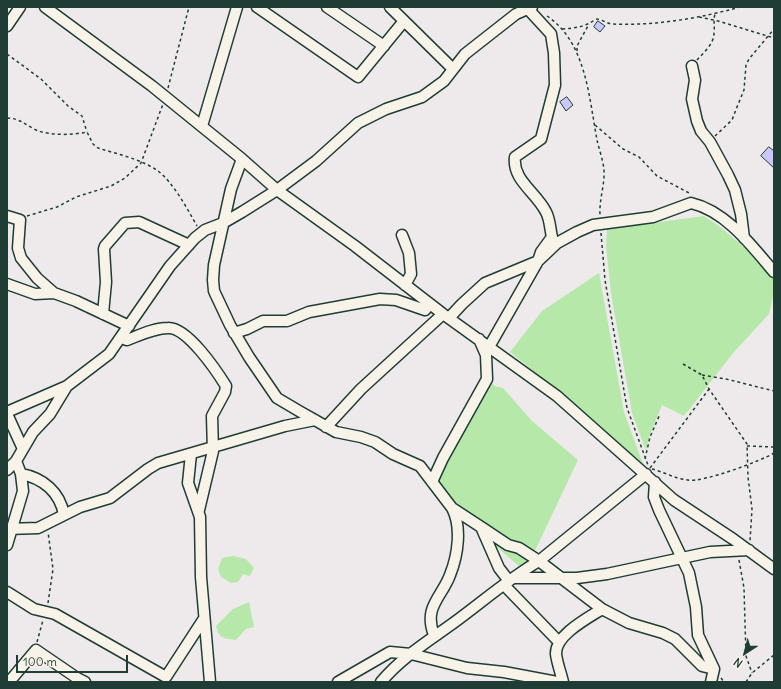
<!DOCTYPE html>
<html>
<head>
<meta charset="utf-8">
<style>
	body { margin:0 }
	#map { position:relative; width:781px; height:689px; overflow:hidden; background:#eeeaec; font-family:Delius,sans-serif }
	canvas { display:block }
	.frame { position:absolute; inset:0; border:8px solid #1f3d34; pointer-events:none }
	.north { position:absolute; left:725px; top:633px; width:40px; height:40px; -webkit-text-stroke:3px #f7f3e8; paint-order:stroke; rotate:216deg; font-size:11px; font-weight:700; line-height:16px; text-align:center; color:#1f3d34 }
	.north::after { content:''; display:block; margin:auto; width:14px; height:18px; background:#1f3d34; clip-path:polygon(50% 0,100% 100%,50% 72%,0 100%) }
	.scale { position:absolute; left:16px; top:655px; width:112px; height:18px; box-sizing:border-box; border:2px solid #1f3d34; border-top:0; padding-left:5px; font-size:12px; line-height:14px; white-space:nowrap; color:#1f3d34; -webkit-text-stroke:3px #f7f3e8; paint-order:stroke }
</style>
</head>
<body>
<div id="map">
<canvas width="781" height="689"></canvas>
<div class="frame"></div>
<div class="north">N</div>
<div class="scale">100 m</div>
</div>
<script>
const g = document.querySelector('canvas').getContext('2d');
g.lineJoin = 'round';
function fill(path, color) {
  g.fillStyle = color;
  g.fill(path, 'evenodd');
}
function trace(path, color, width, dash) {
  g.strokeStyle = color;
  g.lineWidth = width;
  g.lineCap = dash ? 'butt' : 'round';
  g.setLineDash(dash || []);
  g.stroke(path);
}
const green = new Path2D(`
	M704 216 719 226 772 271 774 291 769 314 734 352 684 416 662 405 649 437 646 451 632 413 611 293 606 246 607 229Z
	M599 273 624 412 644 467 564 396 510 352 542 311Z
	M485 378 495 386 503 388 532 421 578 460 531 559 521 568 475 528 432 480Z
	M233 556 246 559 254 568 250 576 243 574 238 582 231 583 221 577 218 569 222 558Z
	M249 602 254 627 246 629 236 640C225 639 218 638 216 626L233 609Z`);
const building = new Path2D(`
	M598 21 605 26 600 32 594 27Z
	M567 97 573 105 566 111 560 102Z
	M769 147 774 151V168L761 156Z`);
const path = new Path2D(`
	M749 7H756
	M547 16C586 42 589 97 597 140 599 149 603 160 604 170 605 184 599 200 600 215
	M699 17 718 21 774 38
	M562 29C576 28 585 27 596 19 602 19 607 24 613 24 654 26 701 18 740 7
	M577 51V46L589 24
	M7 54 41 79 68 106 82 116 87 132
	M697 60C704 52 714 44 714 33 715 26 713 21 715 14
	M168 88 189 7
	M7 118C19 118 26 125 36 130 51 136 72 135 87 132L93 144 98 148C117 154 141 159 158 171 173 182 188 210 197 226
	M595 125 623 149 639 157 657 176 691 194
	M715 136 732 120 737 107 744 90 746 65 749 59 774 29
	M27 216 57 207 76 197 111 186 125 178 141 163 163 104
	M601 233 605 280 627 408 648 465
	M683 364 702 375 709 389 747 444 748 477 752 509 750 541
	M702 375 726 379 774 391
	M747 446 774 447
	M645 459 650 437 660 414
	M650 468 709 389
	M652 469C664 472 676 479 688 480 702 483 761 461 774 453
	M739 560 744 588 746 656 752 673
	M48 603 53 569 48 532
	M37 642 43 620
	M721 678 724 682
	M746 682 752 673 774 655`);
const minor = new Path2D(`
	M45 7 152 86 242 159 277 190 355 246 443 314 557 396 674 500 733 539 774 569
	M257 7 358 77 404 21
	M327 7 384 46
	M390 7 453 69
	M7 26 20 7
	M692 66 695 80 692 99 697 121 701 131 710 142 728 175 735 190 741 214 744 238
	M202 126 237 7
	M242 159 231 189 214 265 213 280 214 291 230 325 249 357 277 398 299 411 336 432 361 437 375 442 393 454 420 466 452 508 481 527 499 568 509 581
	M7 216 20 220 18 248 21 258 37 278 54 293 76 301 129 326
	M402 235 409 253 411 274 405 285
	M7 284 35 294 54 293
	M103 314 106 282 104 249 105 246 125 223 139 222 189 245
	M449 318 462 304 485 283 538 261 557 243 577 232 593 225 653 217 691 203C726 211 752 246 774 272
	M234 333 247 329 263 321H287L309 312 380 299 396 300 425 310 430 304
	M121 338 127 340C140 335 154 328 168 328 187 327 216 370 226 386L225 392 212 416 213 451 199 510
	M489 347 538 261 541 252 552 237C550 229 550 219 546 212 536 192 512 180 515 157L541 139 555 85 554 53 551 34 528 9
	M7 412 67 386 109 354 170 266 195 238 205 230 223 223 242 212 277 190 316 161 358 123 386 109 422 97 444 81 465 54 516 14 532 7
	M7 414 23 449
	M326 427 361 389 443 314
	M191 454 188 483 200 517 201 577 210 682
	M7 470 16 461 33 432 50 414 67 386
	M21 474C43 478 60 492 64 515
	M432 482 443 458 487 379 486 355 479 339
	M655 482 654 497 659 510 689 573 696 607 698 635 714 669 711 682
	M481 527 508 545 519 548 539 561 602 609 629 623 663 633 675 639 702 666 714 669
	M7 529 38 528 80 507 110 498 148 469 158 463 285 426 315 420
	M7 545 23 491 21 474 16 461
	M513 578H577L607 574 710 552 749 550
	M504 585 559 642
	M7 592 34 609 55 614 166 677 203 620
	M434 635C423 607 442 597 450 575 458 555 462 527 452 508
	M9 682 36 650 77 678 85 682
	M338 682 390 652 411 654 467 668 504 672 557 682
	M381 682C401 658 427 642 452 624 481 603 508 579 539 561L646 474
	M563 682C561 673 557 663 556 654 555 635 588 618 602 609`);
fill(green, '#b6e8a9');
fill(building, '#ccc7fa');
trace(building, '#1f3d34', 1);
trace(minor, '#1f3d34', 13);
trace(path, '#1f3d34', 1.5, [3, 3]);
trace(minor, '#f7f3e8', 10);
</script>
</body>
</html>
